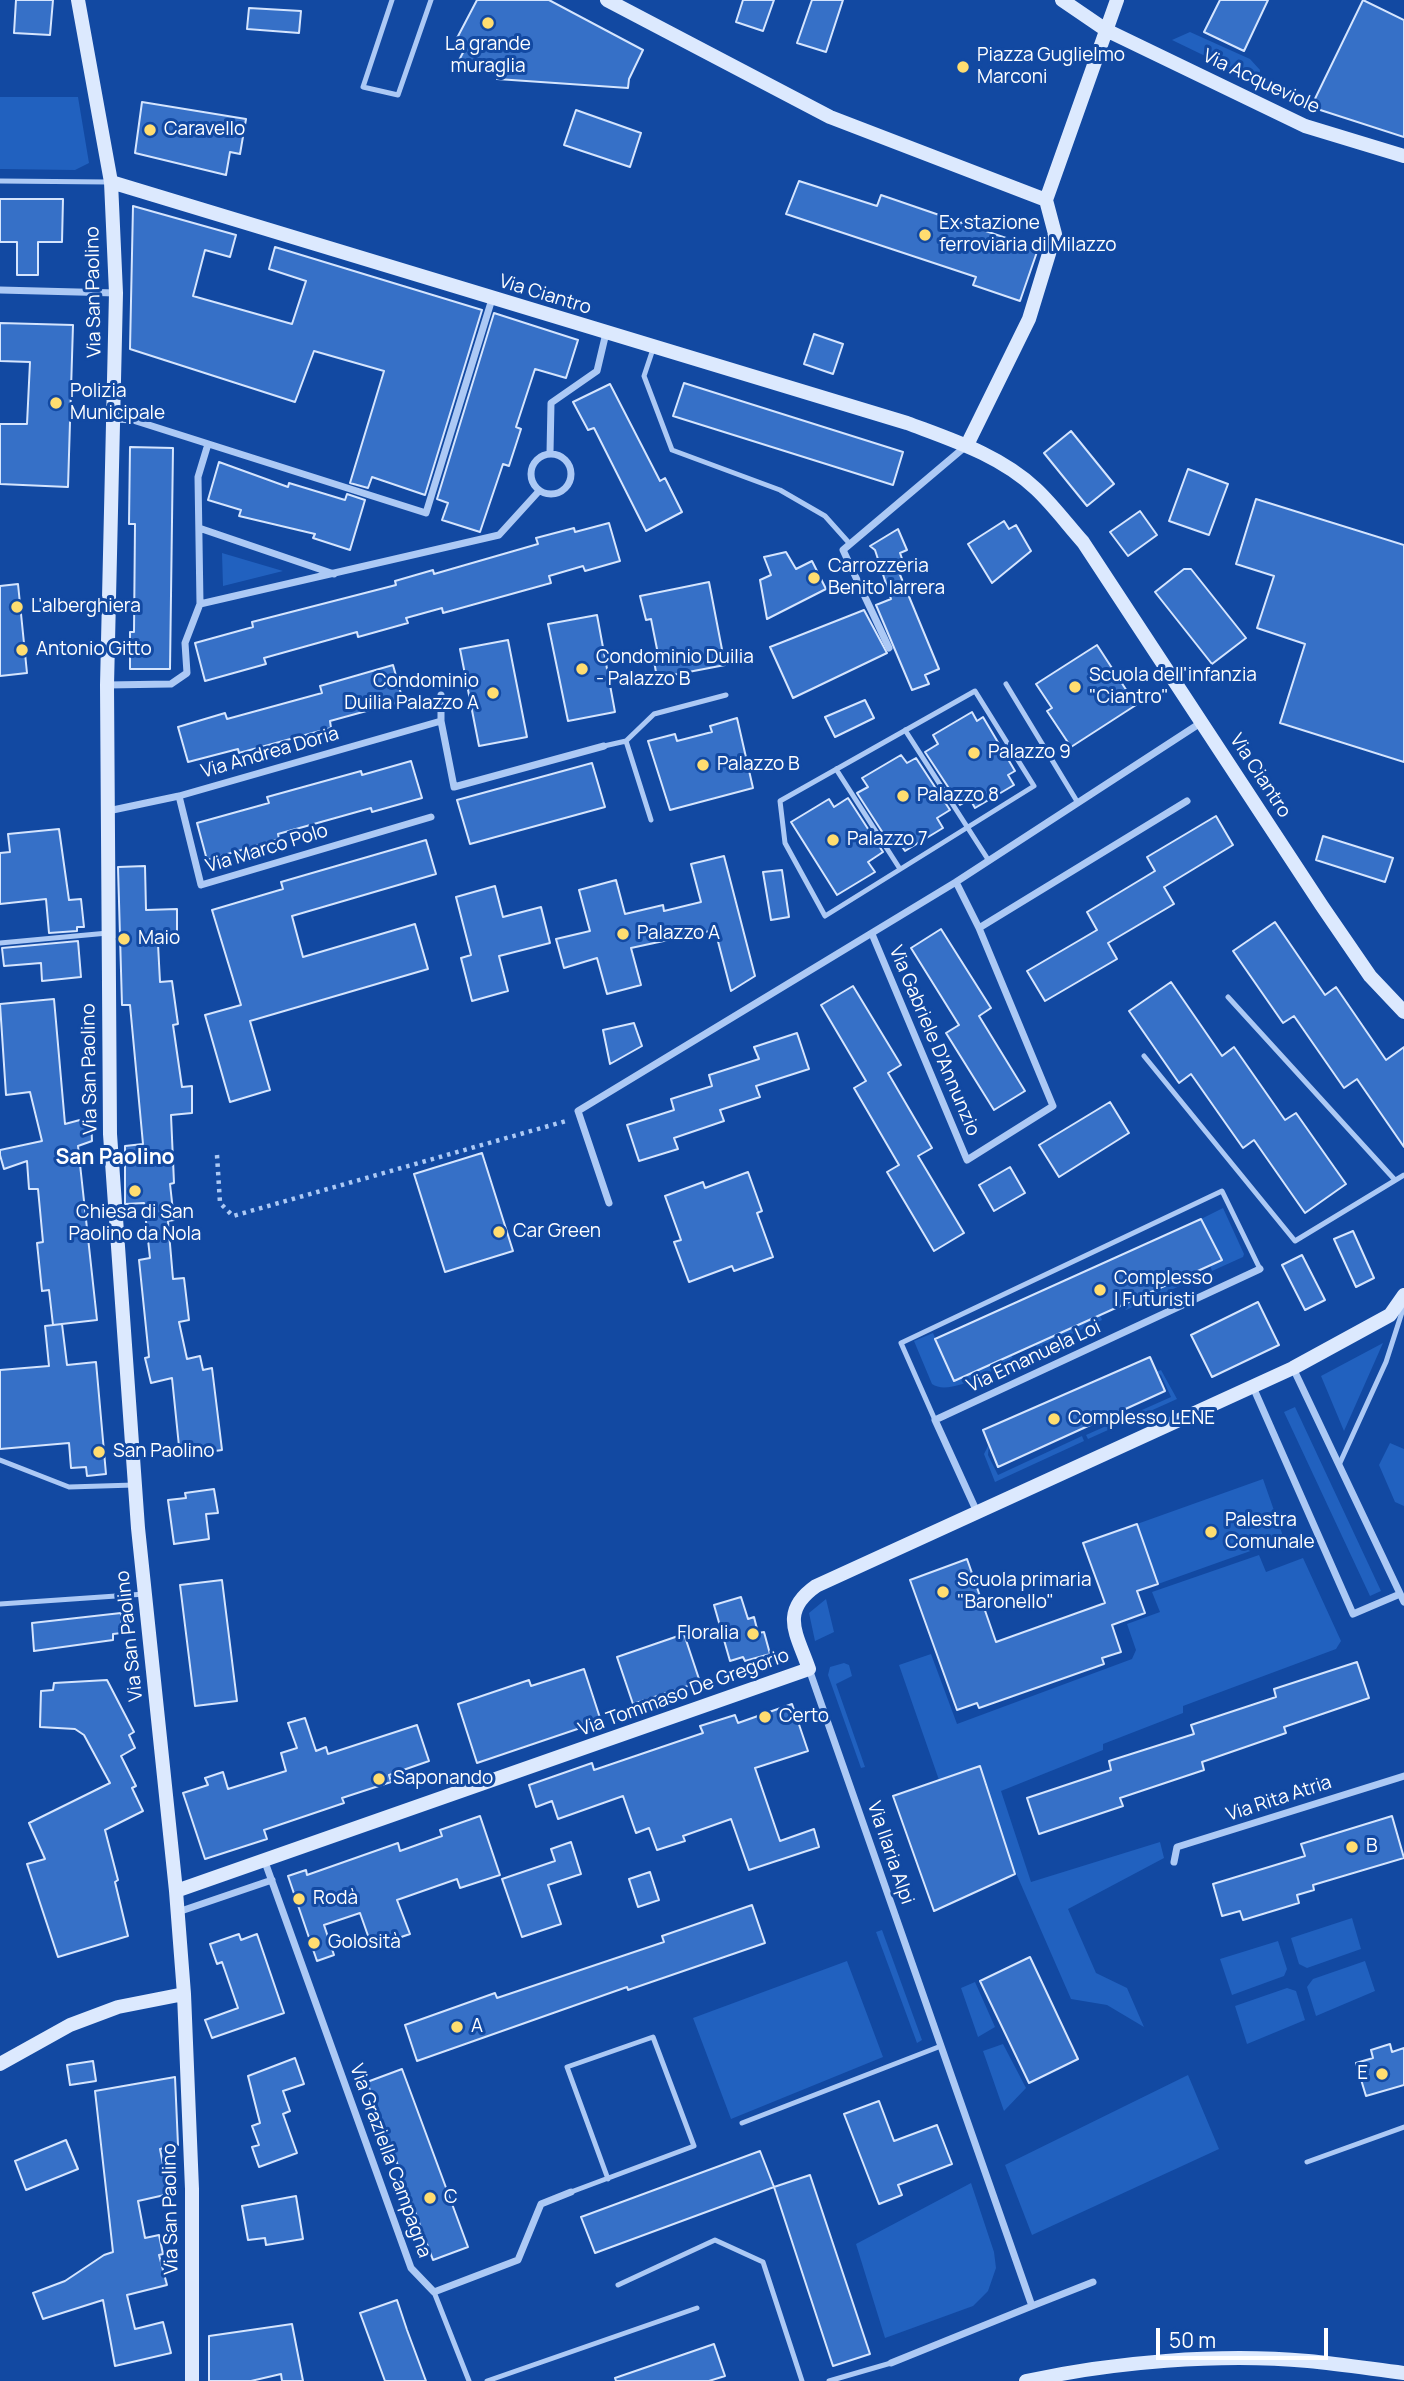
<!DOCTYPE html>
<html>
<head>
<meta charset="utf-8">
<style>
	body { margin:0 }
	#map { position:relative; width:1404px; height:2381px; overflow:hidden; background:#1249a2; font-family:Manrope,sans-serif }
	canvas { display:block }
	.scale { position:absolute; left:1156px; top:2328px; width:172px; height:32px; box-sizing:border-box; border:4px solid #fff; border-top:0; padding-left:9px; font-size:21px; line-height:24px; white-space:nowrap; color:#fff; -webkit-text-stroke:5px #1249a2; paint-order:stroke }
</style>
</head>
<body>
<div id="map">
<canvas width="1404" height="2381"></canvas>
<div class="scale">50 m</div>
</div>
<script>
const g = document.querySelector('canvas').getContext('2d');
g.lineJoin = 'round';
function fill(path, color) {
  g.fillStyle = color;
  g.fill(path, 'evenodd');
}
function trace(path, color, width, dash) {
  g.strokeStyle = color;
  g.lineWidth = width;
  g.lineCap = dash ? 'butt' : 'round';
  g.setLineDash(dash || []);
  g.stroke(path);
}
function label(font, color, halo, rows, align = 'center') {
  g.font = font + ' Manrope,sans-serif';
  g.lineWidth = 6;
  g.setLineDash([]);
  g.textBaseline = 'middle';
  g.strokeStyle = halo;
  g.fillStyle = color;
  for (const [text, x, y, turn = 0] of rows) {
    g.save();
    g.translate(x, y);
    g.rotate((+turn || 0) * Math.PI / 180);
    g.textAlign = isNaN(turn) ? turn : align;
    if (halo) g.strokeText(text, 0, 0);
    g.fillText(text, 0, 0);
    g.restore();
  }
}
const green = new Path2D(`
	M1190 32 1250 59 1260 70 1259 82 1172 40Z
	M0 97H78L89 163 75 170 0 169Z
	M222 553 283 571 223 586Z
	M1223 1208 1244 1254 1243 1257 1212 1271 1210 1265 1221 1259 1201 1219Z
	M1188 1275 1191 1281 1126 1310 1123 1304Z
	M1100 1315 1102 1320 1038 1350 1035 1344Z
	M933 1333 954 1381 1011 1355 1014 1360C994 1369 950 1397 932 1384L914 1341Z
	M1383 1343 1344 1431 1321 1376Z
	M1161 1370 1177 1399 1088 1439 1086 1435 1171 1397 1161 1375 1156 1372Z
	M1295 1407 1381 1591 1370 1596 1284 1412Z
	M1082 1436 1084 1441 995 1482 984 1454 989 1444 988 1455 998 1475Z
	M1390 1443 1404 1449V1506L1395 1502 1379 1465Z
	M1263 1479 1284 1539 1158 1584 1137 1524Z
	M1259 1555 1266 1572 1303 1558 1341 1641 1336 1649 1183 1706V1713L1103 1744V1750L1001 1791 1031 1882 1160 1842 1164 1858 1068 1909 1096 1973 1127 1988 1144 2027 1107 2005 1071 1999 1009 1857 939 1780 899 1665 931 1654 957 1724 1132 1659 1136 1650 1127 1624 1160 1612 1152 1592Z
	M826 1599 834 1632 815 1641 809 1613Z
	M844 1663 849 1665 852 1676 836 1684 865 1767 861 1768 828 1675 830 1667Z
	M1352 1918 1361 1949 1307 1968 1299 1964 1291 1938Z
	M882 1930 922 2040 917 2043 876 1932Z
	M1278 1941 1287 1969 1284 1976 1232 1995 1220 1959Z
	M847 1961 883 2057 731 2119 693 2018Z
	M1365 1961 1375 1991 1316 2016 1307 1987 1313 1979Z
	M975 1982 995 2027 978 2037 961 1988Z
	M1287 1988 1296 1991 1305 2020 1247 2044 1235 2006Z
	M1003 2044 1026 2088 1004 2111 983 2051Z
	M1188 2075 1219 2149 1032 2235 1005 2165Z
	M971 2183 994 2252 996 2268 988 2291 973 2306 885 2338 856 2244Z`);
const building = new Path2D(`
	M16 0H53L50 35 14 33Z
	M477 0H549L643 50 629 79 628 88 497 79 498 69 456 66 467 45 456 40Z
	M743 0H774L763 31 736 22Z
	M812 0H843L826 52 797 43Z
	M1220 0H1268L1244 51 1204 32Z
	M1363 0 1404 20V137L1311 107Z
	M249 8 301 11 299 33 247 29Z
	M142 102 246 119 240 154 230 152 226 175 135 153Z
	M576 110 641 133 630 167 564 145Z
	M799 181 877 206 881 195 1038 249 1020 301 973 285 976 277 786 214Z
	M0 199H63L62 242H38V275H17V242H0Z
	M133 206 236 235 230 257 205 250 193 296 292 324 306 281 269 269 275 247 482 310 425 495 372 477 368 488 350 483 384 371 314 351 295 402 130 349Z
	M494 313 578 340 566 378 535 369 516 427 521 429 509 466 503 464 480 532 442 520 448 503 437 499Z
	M0 323 73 325 68 487 0 484V424H27L30 362 0 361Z
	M814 334 843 344 833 374 804 364Z
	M684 383 903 452 893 485 673 416Z
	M610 384 660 481 665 478 682 512 646 531 594 428 588 430 573 402Z
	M1071 431 1114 484 1087 506 1044 453Z
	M130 447 173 448 170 669H130V632H134L135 524H129Z
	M219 462 288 487 289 483 345 500 347 494 365 500 350 550 313 538 315 534 239 516 241 510 208 500Z
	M1188 469 1228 484 1209 535 1169 521Z
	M1256 499 1404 545V762L1280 723 1305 644 1257 628 1274 576 1236 564Z
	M1140 511 1157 535 1128 556 1110 532Z
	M1004 521 1009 529 1016 525 1031 551 992 583 968 544Z
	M609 523 620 561 585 571 583 566 549 576 551 583 443 613 442 608 406 618 408 623 358 637 357 632 264 658 266 664 205 681 195 643 253 627 252 622 396 585 395 581 433 570 434 574 538 544 536 538 574 528 575 532Z
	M898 529 907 550 900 553 905 567 898 570 939 669 925 675 929 684 912 690 876 605 891 599 875 550 870 546Z
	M786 552 796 569 812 561 826 589 767 619 760 580 771 575 764 557Z
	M1184 569H1191L1246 638 1212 664 1155 592Z
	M709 582 725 665 657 678 653 655 658 654 651 619 646 620 640 596Z
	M18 584 27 673 0 676V586Z
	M864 610 887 653 793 698 770 647Z
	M597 615 615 712 568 721 548 624Z
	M508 640 527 737 479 746 460 649Z
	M1097 645 1136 705 1071 747 1047 711 1052 708 1036 684Z
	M393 665 403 701 330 721 331 728 239 753 238 749 188 762 178 727 225 713 227 719 322 693 320 686Z
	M865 700 874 718 835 737 825 717Z
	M972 712 977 721 983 717 1015 771 1008 775 1014 785 975 808 970 799 960 805 925 752 938 744 933 735Z
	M737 718 753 788 670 810 648 741 675 734 677 741 712 732 710 726Z
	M901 755 907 763 916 758 950 810 937 818 943 828 905 851 899 842 892 847 857 793 868 787 862 778Z
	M411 761 422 798 372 812 371 808 278 834 279 839 207 860 197 823 269 803 267 797 361 771 362 775Z
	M592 763 605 807 470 844 457 800Z
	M848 798 883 852 868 862 875 872 837 895 791 822 829 799 834 807Z
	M1216 816 1233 845 1164 887 1174 904 1108 943 1117 959 1045 1001 1027 971 1097 930 1087 912 1155 871 1147 857Z
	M59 829 69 900 81 899 84 927H77V931L49 933 46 899 0 904V853L10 852 8 834Z
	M1323 836 1393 858 1385 882 1316 860Z
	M426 840 436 874 292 916 303 957 415 924 428 969 250 1021 270 1090 230 1102 205 1015 241 1005 212 910 283 889 281 882Z
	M724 856 755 976 731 991 715 930 631 948 641 985 607 994 597 958 564 968 556 939 590 931 579 890 616 880 625 914 663 905 664 911 701 902 691 864Z
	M145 866 146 910 177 909V943L158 944 160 982 172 981 178 1024 173 1025 182 1087 192 1086V1113L171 1115 174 1183 170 1184 174 1220 168 1221 173 1279 184 1278 189 1320 179 1322 187 1359 200 1356 203 1370 212 1368 222 1450 180 1456 172 1378 151 1383 145 1358 149 1357 139 1260 150 1258 144 1203 125 1204V1146L143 1144 130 1005H122L118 867Z
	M782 870 789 917 771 920 763 872Z
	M495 886 503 917 541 907 550 943 499 956 508 991 472 1001 461 958 471 955 456 897Z
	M1275 922 1325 995 1336 987 1386 1060 1404 1047V1147L1357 1079 1344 1088 1294 1016 1283 1023 1233 951Z
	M941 929 991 1008 979 1016 1025 1091 994 1110 946 1033 959 1025 911 948Z
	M78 941 81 977 42 981 41 963 4 966 2 948Z
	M1171 982 1222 1056 1234 1047 1285 1120 1296 1113 1346 1184 1305 1213 1254 1140 1243 1148 1191 1074 1179 1083 1129 1011Z
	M853 986 901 1065 888 1073 932 1148 918 1156 964 1233 934 1251 887 1172 899 1165 854 1088 866 1081 821 1005Z
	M54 999 65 1124 91 1117 92 1141 78 1146 97 1320 53 1325 49 1290 42 1291 37 1243 43 1242 38 1189H29L27 1161 4 1169 0 1155V1150L42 1141 30 1092 6 1095 0 1004Z
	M634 1023 642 1046 610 1064 603 1030Z
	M797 1033 809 1069 756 1086 760 1097 720 1110 724 1121 674 1138 678 1149 639 1161 627 1125 674 1110 671 1099 712 1086 709 1075 759 1059 754 1047Z
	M1110 1102 1129 1133 1059 1177 1039 1145Z
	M482 1153 513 1251 445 1272 414 1174Z
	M1010 1167 1025 1193 994 1211 979 1185Z
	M748 1172 762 1211 757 1213 773 1257 734 1271 732 1266 689 1282 674 1242 681 1240 665 1196 703 1182 705 1188Z
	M1201 1219 1222 1260 954 1381 935 1339Z
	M1353 1231 1374 1278 1356 1287 1334 1239Z
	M1302 1255 1325 1300 1305 1310 1282 1265Z
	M1258 1302 1279 1345 1212 1377 1191 1335Z
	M62 1324 67 1365 96 1362 106 1474 87 1476 86 1467 71 1468 69 1443 0 1449V1370L49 1366 45 1326Z
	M1150 1357 1165 1391 998 1467 983 1430Z
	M214 1489 218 1513 206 1514 209 1539 174 1544 168 1500 186 1498 185 1493Z
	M1137 1524 1158 1584 1137 1591 1145 1613 1112 1625 1121 1652 1102 1658 1104 1664 979 1708 977 1703 957 1710 910 1580 967 1559 996 1642 1105 1603 1083 1543Z
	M222 1580 237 1701 195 1706 180 1585Z
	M741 1597 748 1619 754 1617 758 1633 764 1632 770 1654 745 1661 743 1657 730 1661 714 1605Z
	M121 1613 122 1633 113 1634V1640L34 1651 32 1623Z
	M684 1634 700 1682 633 1704 617 1657Z
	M1357 1662 1369 1698 1284 1727 1286 1733 1202 1762 1204 1770 1120 1798 1123 1806 1039 1834 1027 1798 1111 1770 1109 1761 1194 1734 1191 1725 1276 1697 1274 1689Z
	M584 1669 601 1721 477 1763 458 1704 529 1680 531 1686Z
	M107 1680 134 1732 129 1735 135 1748 121 1756 136 1786 132 1788 143 1811 105 1830 118 1880 115 1882 128 1936 58 1957 27 1864 45 1859 29 1823 110 1783 84 1735 75 1729 40 1727 41 1691 53 1690 54 1683Z
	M792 1704 808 1751 755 1768 780 1841 814 1829 819 1847 749 1870 731 1819 683 1836 685 1841 657 1850 649 1828 636 1833 623 1796 558 1819 552 1801 536 1807 529 1785 592 1763 594 1770 703 1733 700 1726 735 1715 738 1723Z
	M305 1718 316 1751 326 1747 328 1754 417 1725 429 1761 389 1775 391 1782 342 1798 344 1803 264 1830 267 1839 205 1859 183 1793 208 1785 205 1778 223 1772 228 1789 286 1771 281 1753 297 1748 288 1723Z
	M980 1766 1015 1874 934 1911 893 1796Z
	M480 1816 500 1875 460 1888 457 1879 397 1900 410 1934 372 1947 360 1913 324 1925 334 1955 317 1961 288 1876 306 1870 307 1875 398 1843 400 1851 442 1836 440 1830Z
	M1392 1816 1404 1858 1313 1885 1314 1890 1297 1895 1299 1903 1243 1920 1240 1911 1222 1916 1213 1884 1305 1856 1301 1844Z
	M571 1842 581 1874 548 1885 561 1924 522 1937 502 1879 555 1861 551 1849Z
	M650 1872 659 1900 638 1907 629 1879Z
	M752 1905 765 1943 628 1990 627 1987 417 2061 405 2025 495 1993 497 1998 664 1942 662 1936Z
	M239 1934 241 1940 257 1934 284 2013 212 2038 205 2020 238 2008 222 1962 217 1964 210 1944Z
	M1030 1957 1078 2059 1029 2083 980 1981Z
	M1390 2044 1392 2052 1404 2048V2085L1366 2096 1356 2063 1373 2058 1371 2050Z
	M295 2058 304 2084 283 2091 290 2111 283 2114 297 2153 259 2167 252 2147 259 2145 252 2126 260 2123 248 2076Z
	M93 2061 96 2081 70 2085 67 2065Z
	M402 2069 468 2247 433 2260 367 2082Z
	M175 2077 178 2145 160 2149 169 2194 138 2201 145 2238 159 2235 163 2254 159 2255 167 2285 127 2295 135 2329 163 2322 171 2353 115 2366 103 2300 43 2319 33 2293 65 2281 104 2255 113 2252 95 2091Z
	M879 2101 894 2141 937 2125 952 2164 898 2185 902 2195 879 2204 844 2114Z
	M66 2140 78 2169 26 2190 15 2161Z
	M760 2151 774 2187 595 2253 581 2217Z
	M810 2175 870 2354 833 2366 774 2187Z
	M296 2196 303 2239 266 2245 265 2238 248 2240 242 2206Z
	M397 2300 407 2330 426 2381H385L360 2313Z
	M292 2324 303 2381H282L281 2374 251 2381H209V2336Z
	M714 2344 725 2376 709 2381H616L615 2378Z`);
const path = new Path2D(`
	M217 1155 220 1203 233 1216 566 1121`);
const lane = new Path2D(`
	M392 0 363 87 398 95 431 0
	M0 181 108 182
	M653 349 644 376 672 450 780 490 825 516 850 544
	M1006 684 1078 803
	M975 691 1034 786 825 916 785 843 780 801Z
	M905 730 989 861
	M626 741 651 820
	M604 746 626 741 654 714 726 695
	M836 769 900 869
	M0 943 108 933
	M1228 997 1395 1180
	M1144 1056 1295 1241 1404 1175
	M935 1420 901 1343 1222 1191 1260 1269
	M0 1460 69 1487 134 1485
	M1339 1465 1386 1362 1404 1306
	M0 1604 145 1594
	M742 2123 941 2046
	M1307 2162 1404 2127
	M571 2192 694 2146 653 2037 567 2067 608 2179
	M618 2285 715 2240 763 2262 802 2381
	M434 2292 469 2381
	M487 2381 697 2308
	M829 2381 891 2363`);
const street = new Path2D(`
	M0 290 116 293
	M114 419 133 420 426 513 492 299
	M550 453 551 403 597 371 606 333
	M531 474a20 20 0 1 1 40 0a20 20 0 1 1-40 0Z
	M199 528 334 574
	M200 604 499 535 539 491
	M889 648 843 550 966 446
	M107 685 171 684 187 673 185 643 200 604 198 477 208 444
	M441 721 454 787 604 746
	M179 796 201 885 431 817
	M108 811 179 796 441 721V695
	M979 928 1187 801
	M872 934 967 1160 1053 1106 979 928 956 882
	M609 1203 578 1111 956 882 1202 722
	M1293 1368 1404 1602
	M1253 1387 1353 1614 1400 1594
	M977 1512 935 1420 1260 1269
	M809 1669 1032 2306 891 2363
	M265 1862 411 2268 434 2292 518 2260 541 2204 571 2192
	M1174 1862 1177 1847 1404 1776
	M178 1912 272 1880
	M1032 2306 1093 2282`);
const secondary = new Path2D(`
	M78 0 111 182 116 293 107 685 110 1134 138 1528 176 1891 184 1994 192 2189V2381
	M607 0 830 117 1046 200 1117 0
	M1062 0 1106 30 1305 126 1404 156
	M111 182 907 423C952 440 1000 455 1036 489 1053 505 1067 524 1083 542L1322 906 1370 976 1404 1012
	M967 445 1029 319 1055 234 1046 200
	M176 1891 809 1669C797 1634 779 1612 816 1586L1293 1368 1390 1315 1404 1295
	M0 2064 70 2025 118 2007 184 1994
	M1026 2381C1113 2362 1219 2353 1308 2361 1340 2364 1372 2369 1404 2373`);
const markers = [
	[488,23,7,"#ffdd70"],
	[963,67,7,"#ffdd70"],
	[150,130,7,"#ffdd70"],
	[925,235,7,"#ffdd70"],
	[56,403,7,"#ffdd70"],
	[814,578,7,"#ffdd70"],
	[17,607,7,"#ffdd70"],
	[22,650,7,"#ffdd70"],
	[582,669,7,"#ffdd70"],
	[1075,687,7,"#ffdd70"],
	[493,693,7,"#ffdd70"],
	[974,753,7,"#ffdd70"],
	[703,765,7,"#ffdd70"],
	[903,796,7,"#ffdd70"],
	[833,840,7,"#ffdd70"],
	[623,934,7,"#ffdd70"],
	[124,939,7,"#ffdd70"],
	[135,1191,7,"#ffdd70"],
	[499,1232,7,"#ffdd70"],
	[1100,1290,7,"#ffdd70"],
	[1054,1419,7,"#ffdd70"],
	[99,1452,7,"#ffdd70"],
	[1211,1532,7,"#ffdd70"],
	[943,1592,7,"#ffdd70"],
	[753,1634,7,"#ffdd70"],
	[765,1717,7,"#ffdd70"],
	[379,1779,7,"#ffdd70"],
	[1352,1847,7,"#ffdd70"],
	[299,1899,7,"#ffdd70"],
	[314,1943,7,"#ffdd70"],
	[457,2027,7,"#ffdd70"],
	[1382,2074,7,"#ffdd70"],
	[430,2198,7,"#ffdd70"]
];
const poiNames = [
	["La grande",488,45,"center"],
	["muraglia",488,67,"center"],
	["Piazza Guglielmo",977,56],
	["Marconi",977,78],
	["Caravello",164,130],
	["Ex stazione",939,224],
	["ferroviaria di Milazzo",939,246],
	["Polizia",70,392],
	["Municipale",70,414],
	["Carrozzeria",828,567],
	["Benito Iarrera",828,589],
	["L'alberghiera",31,607],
	["Antonio Gitto",36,650],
	["Condominio Duilia",596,658],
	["- Palazzo B",596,680],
	["Scuola dell'infanzia",1089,676],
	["\"Ciantro\"",1089,698],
	["Condominio",479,682,"right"],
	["Duilia Palazzo A",479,704,"right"],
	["Palazzo 9",988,753],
	["Palazzo B",717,765],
	["Palazzo 8",917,796],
	["Palazzo 7",847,840],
	["Palazzo A",637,934],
	["Maio",138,939],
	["Chiesa di San",135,1213,"center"],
	["Paolino da Nola",135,1235,"center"],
	["Car Green",513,1232],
	["Complesso",1114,1279],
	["I Futuristi",1114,1301],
	["Complesso LENE",1068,1419],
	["San Paolino",113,1452],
	["Palestra",1225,1521],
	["Comunale",1225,1543],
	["Scuola primaria",957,1581],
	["\"Baronello\"",957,1603],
	["Floralia",739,1634,"right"],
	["Certo",779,1717],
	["Saponando",393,1779],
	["B",1366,1847],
	["Rodà",313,1899],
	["Golosità",328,1943],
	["A",471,2027],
	["E",1368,2074,"right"],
	["C",444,2198]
];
const streetNames = [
	["Via Acqueviole",1261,82,25],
	["Via San Paolino",94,292,-91],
	["Via Ciantro",545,295,17],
	["Via Andrea Doria",270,753,-16],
	["Via Ciantro",1260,776,57],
	["Via Marco Polo",267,849,-17],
	["Via Gabriele D'Annunzio",934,1041,67],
	["Via San Paolino",90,1069,-91],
	["Via Emanuela Loi",1034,1357,-25],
	["Via San Paolino",130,1636,-96],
	["Via Tommaso De Gregorio",684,1693,-20],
	["Via Rita Atria",1279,1799,-18],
	["Via Ilaria Alpi",890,1853,71],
	["Via Graziella Campagna",390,2161,70],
	["Via San Paolino",171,2209,-91]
];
const neighbourhoodNames = [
	["San Paolino",115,1158]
];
fill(green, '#2161bf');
fill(building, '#3670c7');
trace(building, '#d5e5fe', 2);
trace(path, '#acc9f5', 4.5, [3.5, 5]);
trace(lane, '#acc9f5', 5);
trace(street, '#acc9f5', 7);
trace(secondary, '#dce9fe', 14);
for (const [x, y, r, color] of markers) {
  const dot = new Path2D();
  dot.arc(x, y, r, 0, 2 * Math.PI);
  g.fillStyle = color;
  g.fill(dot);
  trace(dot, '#1249a2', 2.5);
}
label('19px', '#fff', '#1249a2', poiNames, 'left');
label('19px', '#fff', '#1249a2', streetNames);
label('bold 21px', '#fff', '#1249a2', neighbourhoodNames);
</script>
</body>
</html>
